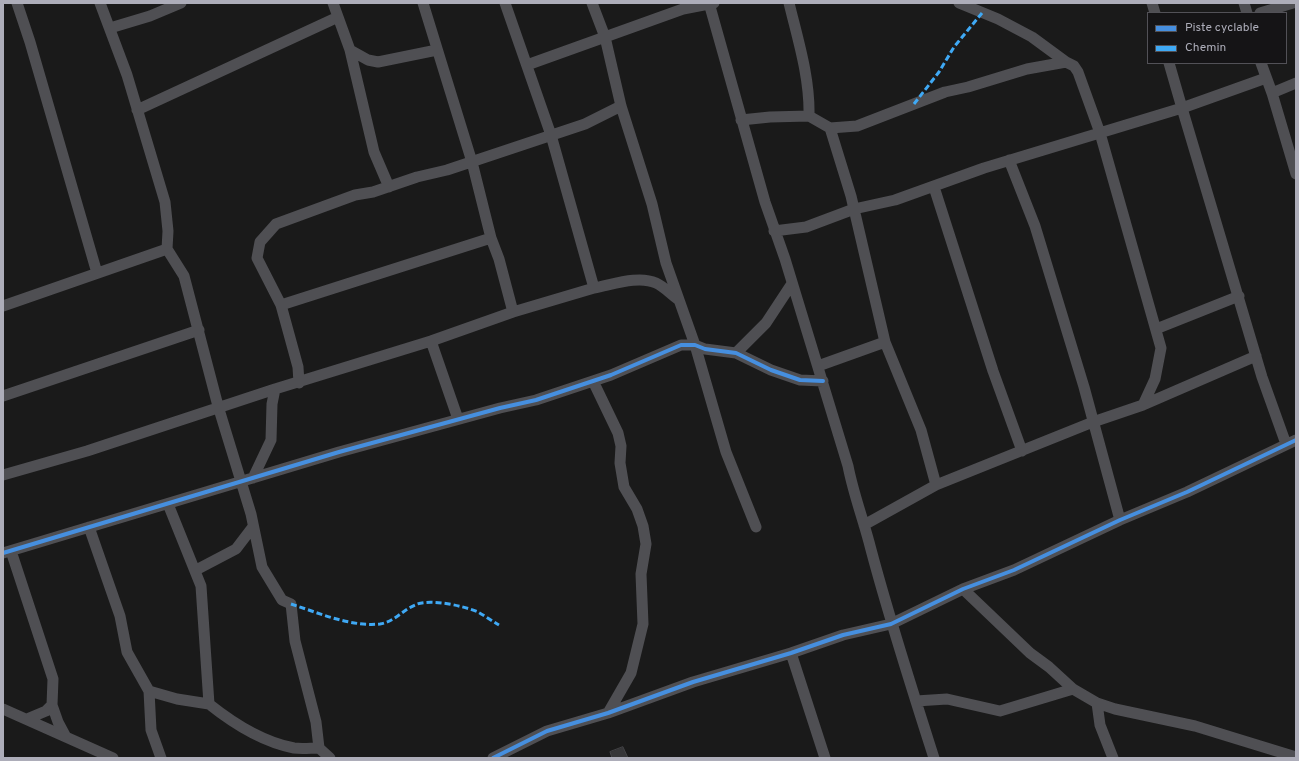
<!DOCTYPE html>
<html>
<head>
<meta charset="utf-8">
<style>
	body { margin:0 }
	#map { position:relative; width:1299px; height:761px; overflow:hidden; background:#1a1a1a; font-family:Overpass,sans-serif }
	canvas { display:block }
	.frame { position:absolute; inset:0; border:4px solid #adadb9; pointer-events:none }
	.legend { position:absolute; left:1147px; top:12px; width:140px; height:52px; box-sizing:border-box; background:#151416; border:1px solid #525157; margin:0; padding:5px 7px; list-style:none; font-size:12px; color:#adadb9 }
	.legend li { display:flex; align-items:center; gap:8px; height:20px }
	.legend b { width:20px; border:1px solid #525157 }
</style>
</head>
<body>
<div id="map">
<canvas width="1299" height="761"></canvas>
<div class="frame"></div>
<ul class="legend">
<li><b style="height:5px;background:#468fdf"></b>Piste cyclable</li>
<li><b style="height:5px;background:#3fa9f5"></b>Chemin</li>
</ul>
</div>
<script>
const g = document.querySelector('canvas').getContext('2d');
g.lineJoin = 'round';
function fill(path, color) {
  g.fillStyle = color;
  g.fill(path, 'evenodd');
}
function trace(path, color, width, dash) {
  g.strokeStyle = color;
  g.lineWidth = width;
  g.lineCap = dash ? 'butt' : 'round';
  g.setLineDash(dash || []);
  g.stroke(path);
}
const building = new Path2D(`
	M623 747 628 758H612L610 752Z`);
const street = new Path2D(`
	M17 3 30 42 97 273
	M100 3 127 75 165 202 168 231 167 249
	M333 3 350 50 368 60 378 62 437 50
	M423 3 472 162 491 238
	M592 3 605 37 621 106 652 204 666 263 695 345 726 452 756 527
	M709 3 765 202 785 259 848 466C853 492 862 516 869 542 888 615 911 686 934 758
	M789 3C798 40 810 78 809 116
	M959 3 998 19 1032 37 1066 62
	M1152 3 1155 13
	M1244 3 1247 13
	M1260 13 1293 3
	M110 28 150 16 181 3
	M350 50 374 152 389 187
	M1169 63 1182 108 1266 78
	M1261 63 1272 93 1296 174
	M527 65 683 9 714 3
	M1272 93 1296 83
	M137 110 338 17
	M741 120 770 117 809 116 830 128 857 126 945 92 968 87 1027 69 1066 62 1074 66 1078 72 1100 133 1161 348 1155 379 1143 405
	M830 128 851 196 885 342
	M1009 160 1035 226 1084 387 1120 520
	M934 187 993 371 1022 451
	M774 231 806 227 854 209 895 200 984 168 1182 108 1262 377 1286 444
	M594 288C612 285 638 275 656 283 665 287 671 295 679 300
	M281 305 298 367 299 383
	M3 306 167 249 184 276 218 406 251 514 262 567 282 600 291 604 295 641 316 722 319 748C311 748 302 749 294 748 262 742 234 724 209 704
	M513 312 499 259 491 238 281 305 257 258 260 242 276 224 355 195 373 192 417 177 447 170 585 124 621 106
	M1156 329 1239 296
	M431 341 458 419
	M736 353 766 323 791 285
	M818 366 885 342 921 430 936 485
	M593 381 618 433 621 446 620 463 624 487 637 509 643 526 646 544 641 574 643 624 631 673 608 713
	M3 396 199 330
	M3 475 87 451 275 389
	M253 478 271 440 272 404 275 389 431 341 513 312 594 288 551 135 505 3
	M864 525 936 485 1093 422 1143 405 1256 356
	M89 527 120 616 127 652 149 691 151 730 161 758
	M11 551 53 679 52 705 46 711 27 719
	M3 553 339 452 500 408 536 400 611 375 681 345H695L705 349 736 353 771 370 800 380 823 381
	M196 570 236 549 252 528
	M963 589 1030 653 1049 667 1073 689 1097 703 1115 709 1195 726 1296 757
	M791 653 825 758
	M149 691 177 699 209 704 201 586 168 504
	M916 701 947 699 1000 711 1073 689
	M1097 703 1100 725 1113 758
	M52 705 58 722 66 737
	M3 709 113 758
	M319 748 330 758
	M493 758 547 731 608 713 693 682 791 653 843 635 891 624 963 589 1014 570 1120 520 1187 492 1296 440`);
const quiet = new Path2D(`
	M914 104 939 72 954 47 982 13
	M291 604C319 613 350 627 380 624 394 622 403 610 415 605 429 598 464 606 478 612 485 616 492 621 499 625`);
const cycleway = new Path2D(`
	M3 553 339 452 500 408 536 400 611 375 681 345H695L705 349 736 353 771 370 800 380 823 381
	M493 758 547 731 608 713 693 682 791 653 843 635 891 624 963 589 1014 570 1120 520 1187 492 1296 440`);
fill(building, '#363638');
trace(building, '#434346', 1);
trace(street, '#4f4f53', 11);
trace(quiet, '#3fa9f5', 3, [6, 3]);
trace(cycleway, '#468fdf', 4);
</script>
</body>
</html>
